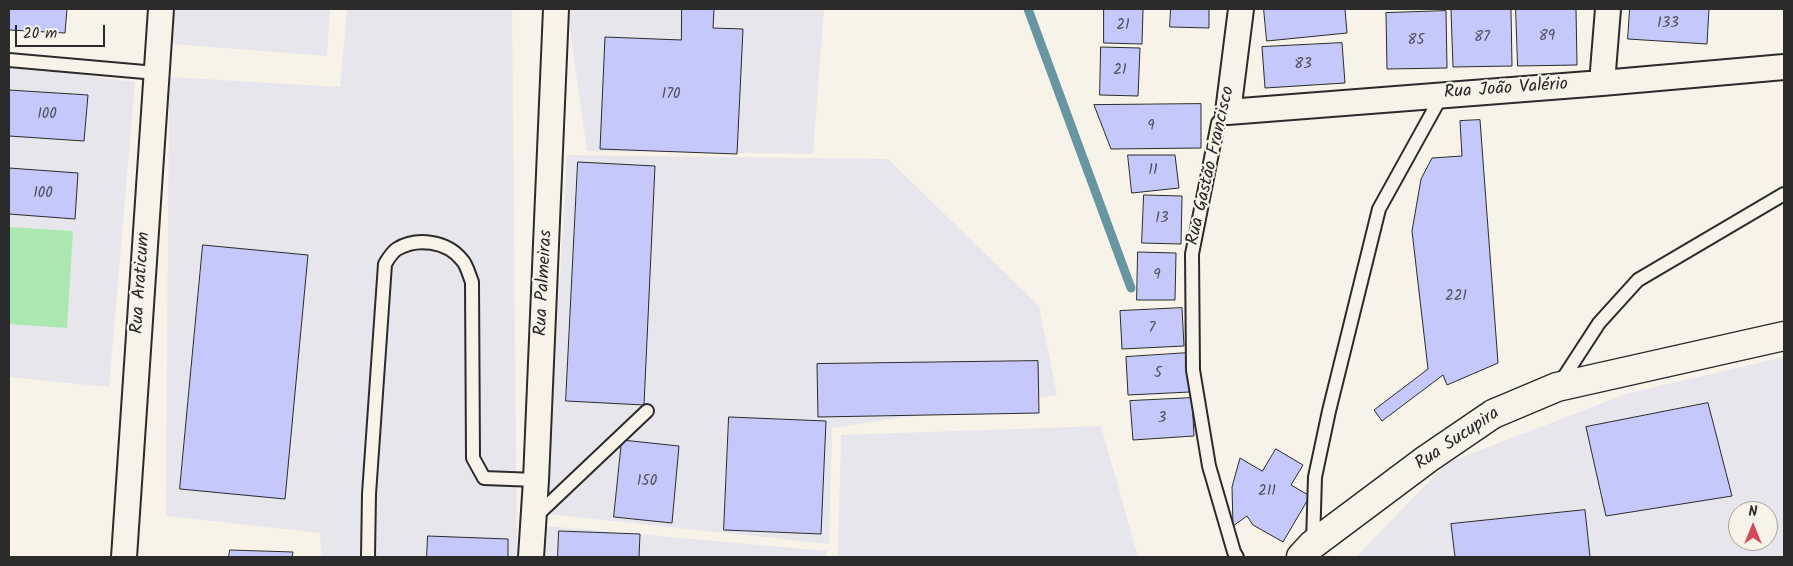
<!DOCTYPE html>
<html>
<head>
<meta charset="utf-8">
<style>
	body { margin:0 }
	#map { position:relative; width:1793px; height:566px; overflow:hidden; background:#f7f3e8; font-family:Kalam,sans-serif }
	canvas { display:block }
	.frame { position:absolute; inset:0; border:10px solid #2b2b2b; pointer-events:none }
	.north { position:absolute; left:1728px; top:501px; width:50px; height:50px; box-sizing:border-box; background:#f7f3e8; border:1px solid #a5a39c; border-radius:50%; rotate:0deg; font-size:14px; font-weight:700; line-height:20px; text-align:center; color:#2b2b2b }
	.north::after { content:''; display:block; margin:auto; width:18px; height:22px; background:#d1495b; clip-path:polygon(50% 0,100% 100%,50% 72%,0 100%) }
	.scale { position:absolute; left:15px; top:25px; width:90px; height:22px; box-sizing:border-box; border:2px solid #2b2b2b; border-top:0; padding-left:6px; font-size:15px; line-height:18px; white-space:nowrap; color:#2b2b2b; -webkit-text-stroke:4px #f7f3e8; paint-order:stroke }
</style>
</head>
<body>
<div id="map">
<canvas width="1793" height="566"></canvas>
<div class="frame"></div>
<div class="north">N</div>
<div class="scale">20 m</div>
</div>
<script>
const g = document.querySelector('canvas').getContext('2d');
g.lineJoin = 'round';
function fill(path, color) {
  g.fillStyle = color;
  g.fill(path, 'evenodd');
}
function trace(path, color, width, dash) {
  g.strokeStyle = color;
  g.lineWidth = width;
  g.lineCap = dash ? 'butt' : 'round';
  g.setLineDash(dash || []);
  g.stroke(path);
}
function label(font, color, halo, rows, align = 'center') {
  g.font = font + ' Kalam,sans-serif';
  g.lineWidth = 4.5;
  g.setLineDash([]);
  g.textBaseline = 'middle';
  g.strokeStyle = halo;
  g.fillStyle = color;
  for (const [text, x, y, turn = 0] of rows) {
    g.save();
    g.translate(x, y);
    g.rotate((+turn || 0) * Math.PI / 180);
    g.textAlign = isNaN(turn) ? turn : align;
    if (halo) g.strokeText(text, 0, 0);
    g.fillText(text, 0, 0);
    g.restore();
  }
}
const built = new Path2D(`
	M174 9H330L327 56 172 44Z
	M347 9H512L517 557H321L320 533 166 516 169 77 340 87Z
	M567 9H824L813 154 587 151Z
	M9 65 135 82 109 387 9 377Z
	M567 155 888 159 1039 306 1057 395 832 428 829 544 546 514Z
	M1784 357V557H1356L1447 463 1626 394ZM1738 511H1768V541H1738Z
	M1101 426 1138 557H838L841 435Z
	M546 526 827 551 826 557H544Z`);
const green = new Path2D(`
	M9 227 73 231 67 328 9 324Z`);
const stream = new Path2D(`
	M1028 9 1131 288`);
const building = new Path2D(`
	M9 9H67L65 33 9 30Z
	M682 9H714L713 28 743 29 737 154 600 149 605 37 681 40Z
	M1104 9H1143L1142 44 1104 43Z
	M1171 9H1209V28L1170 27Z
	M1264 9H1345L1347 33 1267 41Z
	M1511 9 1512 66 1453 67 1451 10Z
	M1516 9H1576L1577 65 1518 66Z
	M1630 9H1709L1707 44 1628 39Z
	M1446 11 1447 68 1387 69 1386 13Z
	M1342 43 1345 83 1265 88 1262 47Z
	M1101 47 1140 48 1138 96 1100 95Z
	M9 90 88 95 84 141 9 136Z
	M1201 104V148L1111 149 1094 105Z
	M1480 120 1498 363 1447 385 1443 375 1382 421 1374 410 1428 369 1412 231 1421 179 1432 158 1462 156 1460 121Z
	M1128 155H1175L1179 188 1132 193Z
	M578 162 655 166 644 405 566 401Z
	M9 168 78 173 75 219 9 214Z
	M1144 195 1182 196 1181 244 1142 243Z
	M203 245 308 255 285 499 180 489Z
	M1138 252 1176 253 1175 300H1137Z
	M1182 308 1184 346 1122 349 1120 311Z
	M1188 353 1190 392 1128 395 1126 357Z
	M1038 361 1039 413 818 417 817 364Z
	M1192 398 1194 436 1133 440 1130 401Z
	M1708 403 1732 496 1606 516 1586 427Z
	M729 417 826 421 821 534 724 530Z
	M622 440 679 446 672 523 614 517Z
	M1276 449 1303 465 1291 485 1310 496 1283 542 1253 525 1247 516 1233 526 1232 487 1240 458 1262 471Z
	M1585 510 1590 557H1455L1451 524Z
	M559 531 640 534 639 557H558Z
	M428 536 508 539V557H427Z
	M230 550 293 552 292 557H229Z`);
const service = new Path2D(`
	M9 60 156 73
	M1228 112 1218 123 1192 254 1193 370 1209 466 1234 552 1237 557
	M1560 383 1599 323 1638 280 1784 194
	M534 518 647 411
	M1313 543 1315 477 1329 411 1379 209 1442 95
	M368 557 369 494 385 264C388 259 392 252 397 249 417 237 447 241 462 260 467 265 469 275 472 282L473 458 484 478 536 480`);
const minor = new Path2D(`
	M1241 9 1228 112 1602 83 1784 67
	M1602 83 1608 9
	M124 557 161 9
	M531 557 536 480 556 9`);
const tertiary = new Path2D(`
	M1301 557 1312 545 1427 459 1493 414 1557 387 1784 336`);
const numberNames = [
	["133",1668,24],
	["21",1123,26],
	["89",1547,37],
	["87",1482,38],
	["85",1416,41],
	["83",1303,65],
	["21",1120,71],
	["170",671,95],
	["100",47,115],
	["9",1151,127],
	["11",1153,171],
	["100",43,194],
	["13",1162,219],
	["9",1157,276],
	["221",1456,297],
	["7",1152,329],
	["5",1158,374],
	["3",1162,419],
	["150",647,482],
	["211",1267,492]
];
const streetNames = [
	["Rua João Valério",1506,90,-4],
	["Rua Gastão Francisco",1212,166,-77],
	["Rua Araticum",142,283,-86],
	["Rua Palmeiras",545,283,-87],
	["Rua Sucupira",1458,440,-34]
];
fill(built, '#e8e6ed');
fill(green, '#aae8af');
trace(stream, '#6795a1', 9);
fill(building, '#c4c8fa');
trace(building, '#2b2b2b', 1);
trace(service, '#2b2b2b', 16);
trace(minor, '#2b2b2b', 28);
trace(tertiary, '#2b2b2b', 31);
trace(service, '#f7f3e8', 12);
trace(minor, '#f7f3e8', 24);
trace(tertiary, '#f7f3e8', 28);
label('15px', '#51525f', null, numberNames);
label('18px', '#2b2b2b', '#f7f3e8', streetNames);
</script>
</body>
</html>
